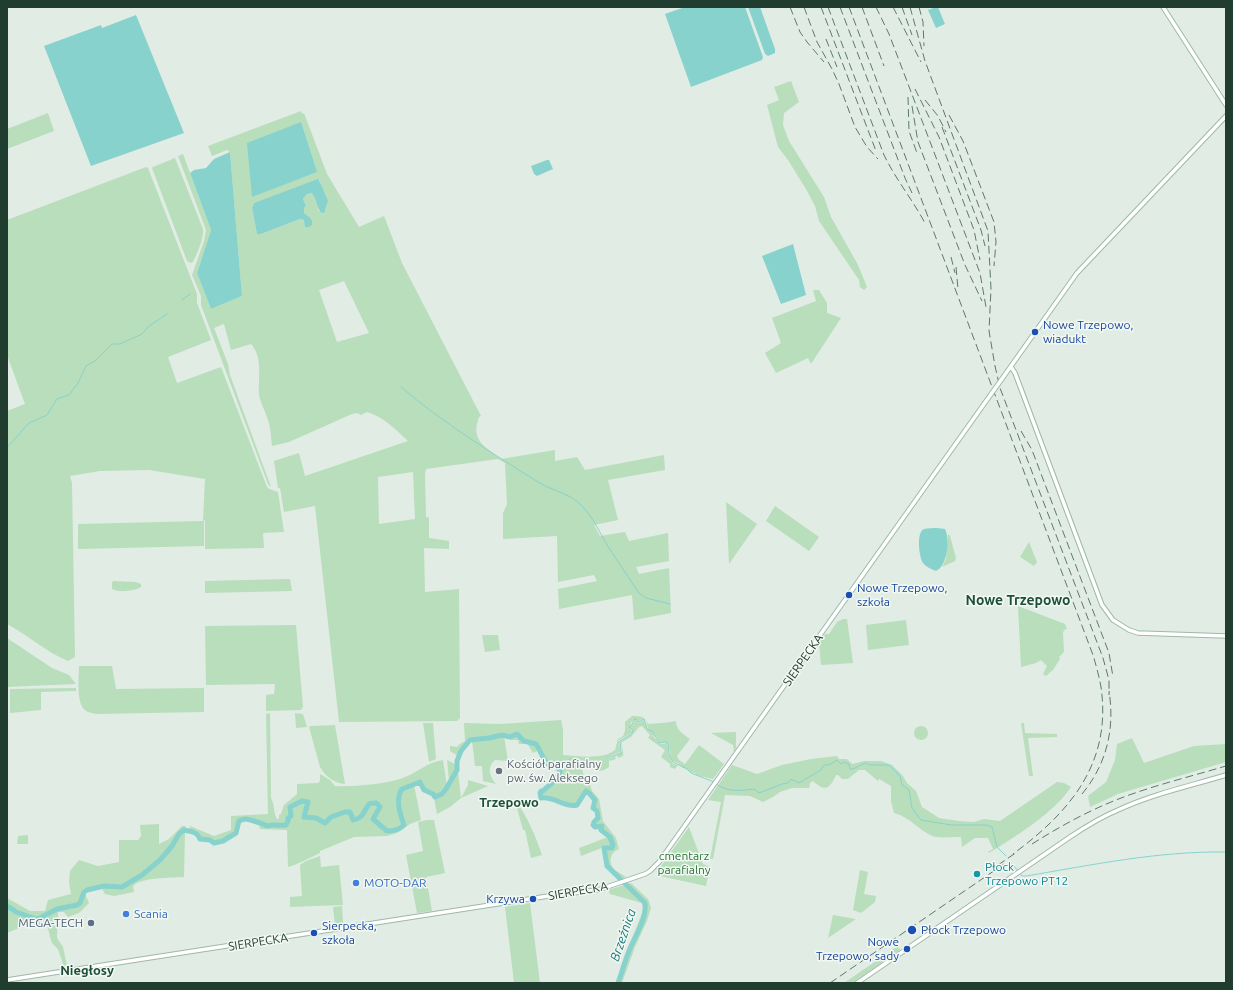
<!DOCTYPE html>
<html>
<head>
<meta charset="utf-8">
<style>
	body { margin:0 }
	#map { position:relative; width:1233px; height:990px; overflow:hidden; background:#e1ece5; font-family:Ubuntu,sans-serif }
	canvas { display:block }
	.frame { position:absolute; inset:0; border:8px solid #213d2f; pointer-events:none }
</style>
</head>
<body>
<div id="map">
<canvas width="1233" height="990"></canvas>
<div class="frame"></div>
</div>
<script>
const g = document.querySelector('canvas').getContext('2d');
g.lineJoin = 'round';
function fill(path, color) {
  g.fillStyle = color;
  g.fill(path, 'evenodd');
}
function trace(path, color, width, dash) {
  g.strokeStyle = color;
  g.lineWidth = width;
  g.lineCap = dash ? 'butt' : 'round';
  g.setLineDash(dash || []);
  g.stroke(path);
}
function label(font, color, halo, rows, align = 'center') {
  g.font = font + ' Ubuntu,sans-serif';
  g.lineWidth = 3;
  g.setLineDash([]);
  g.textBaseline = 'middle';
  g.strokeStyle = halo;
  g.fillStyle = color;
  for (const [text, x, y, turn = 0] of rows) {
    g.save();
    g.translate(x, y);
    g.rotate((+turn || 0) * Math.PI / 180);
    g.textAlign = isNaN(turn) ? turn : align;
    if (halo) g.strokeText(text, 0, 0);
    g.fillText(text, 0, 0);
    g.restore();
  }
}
const green = new Path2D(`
	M791 81 799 102 784 113 783 125 789 141 824 197 831 217 858 265 867 287 864 290 860 287 859 280 819 221 815 206 806 189 788 160 778 147 767 105 779 100 774 87Z
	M301 111 302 114 304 113 327 174 359 227 384 216 402 263 481 416 479 417C470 440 485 447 501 459L555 450V461L577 457 585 470 664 455 665 470 608 480 618 520 594 525 600 536 625 532 629 541 668 533 669 561 636 567 639 574 669 568 671 613 634 620 632 595 559 609 558 589 597 581 594 575 558 582 557 536 503 539V513L507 504 505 463 498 459 426 469 425 474 426 517 429 518V538L449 541V549L424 548 425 592 459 589 460 718 457 721 339 722 315 506 284 512 280 488H278L274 461 299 453 305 476 408 441C396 430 384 417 367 412L361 415 357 413 352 414 289 442 272 446C271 438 271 431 269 424 267 414 261 405 259 395 258 378 263 357 251 344L231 350 224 324 214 328 228 364 230 375 271 487 268 484 201 305V296L192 275 204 241 206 230 178 156 183 154 211 230 197 273 211 309 242 296 230 152 227 150 212 156 208 146ZM320 180 324 209 319 211 314 195 312 193 307 194 303 199 306 206 304 208V213L308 216 304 220 300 219 261 234H257L252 208 254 203ZM344 281 369 333 337 342 319 290ZM413 472 415 519 379 524 378 477Z
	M48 113 54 131 7 149V129Z
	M175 158 203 229C204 239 197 253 193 262L191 263 187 261 152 168 153 167Z
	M146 167 148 168 197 294V303L211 340 168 357 177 383 221 367 267 487 269 489 278 492 284 532 263 533 264 548 205 549V520L204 521V546L78 549V524L203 521 205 479 149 470 100 471 70 476 72 483 75 657 68 661C46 652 28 635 7 624V411L25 404 7 355V220Z
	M813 290H819L827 303V313L841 318 811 364 808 358 776 373 765 353 781 343 772 318 816 301Z
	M726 502 757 524 729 564Z
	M775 506 819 537 809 551 766 521Z
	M948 534 950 536 956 558 955 561 942 567 946 559Z
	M1029 542 1037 562 1034 566 1020 557Z
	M290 579 292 591 205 593V581Z
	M113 581 136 582 141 584V587C134 591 120 593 112 589V583Z
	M1018 606 1065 624 1067 629 1064 630 1063 633 1064 652 1059 657 1060 659 1053 670 1046 676 1043 674 1047 666 1041 660 1036 663 1021 667Z
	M843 619H847L853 663 821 665 819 643 825 634H829L837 622Z
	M906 620 909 645 868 650 866 625Z
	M296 625 303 707 301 710 266 711V695L274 694 275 684 206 685 205 626Z
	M482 635H498L500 650 485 652Z
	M7 638 52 668 69 675 76 684 7 687Z
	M79 666H112L116 689 204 688V712L97 714C93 713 88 713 85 710 76 703 79 677 79 666Z
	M76 688V691L41 692V710L10 713V689Z
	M270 713 271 798C275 805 273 812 277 819H279V815L281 814 284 805 297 794V784L318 783 320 781V774L330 780 335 786C353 787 384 784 400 779 416 774 427 762 443 760L447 786 441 794 435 796 433 793 424 789 421 781 401 788C394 798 399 813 403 825L398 829 387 830 374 819 380 811 381 807 378 803 374 802 366 806C364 813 361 818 353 819L350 812H344L331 816 325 823 316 817 304 816 309 802 308 801 302 800 289 806 290 815 287 817 286 825 272 824 267 825C262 821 257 823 252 821 240 817 237 819 237 832L223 840 215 842 208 839 200 838V835L195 830H189L190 826 214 836 231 830V816L268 814 266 714Z
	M295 713 303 714 307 727 296 728Z
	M632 716C640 716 645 716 648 724 658 723 666 723 676 721 676 730 683 734 690 739L677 756 679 760 685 764 699 745 724 764 713 779 696 775 695 773 690 772 685 768H683L678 763 673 761C670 755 670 747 667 742H659L657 737 654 735 655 732 648 729 646 720 643 719 638 721 636 719H633L629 727 632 731V733L619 740 620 752 612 756 606 757 598 766C587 765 578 755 566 761L562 770H561L558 768 557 762H553L550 764 541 755 542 750 537 743 524 741 518 733 516 732 510 737C497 732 483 741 470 738L458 756 450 751V746L457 747 460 744 465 741 464 723 500 724 561 720 563 730V755C579 756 602 760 615 750L618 739 623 736 625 731V722Z
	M634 720H636L638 723 644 720 647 729 653 731 654 733 653 736C656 738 658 744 662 744 663 744 665 743 667 743L669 754 673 764 678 765 675 769 670 767V764L661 757 665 750 648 738 650 735 642 726 639 727 631 737 622 742C621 747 624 751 623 756L618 758 617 755 622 752 621 741 633 734V730L629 727 634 723Z
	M423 723H433L436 759 429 762Z
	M1021 723H1024L1025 733 1057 734V737L1028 738 1033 776H1029Z
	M335 725 345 784C335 784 324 775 320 767L309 727 311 726Z
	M914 733a7 7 0 1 1 14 0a7 7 0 1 1-14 0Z
	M736 732V748L734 752 733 745 711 733Z
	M516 734 525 743 524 744H519L518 740H511L510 738Z
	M501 736H504L508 761 495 760C487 767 489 776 496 784L483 781 482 766H475L472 741 489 740Z
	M1132 738 1144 763 1194 746 1226 744V762L1118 794 1090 807 1088 796 1106 782 1115 760 1117 744Z
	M527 743 536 744 539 750 533 753Z
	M615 756 616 759 609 761V767C597 776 592 766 582 768L586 786 590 785 592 791 599 799 603 821 616 838 619 849C610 852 608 862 614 869 617 872 622 874 626 877L621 879 608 866 604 848H612L614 845 610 836 603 833 601 829 603 826H596L594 825V822L599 818 597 812 594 807 596 801 590 792 586 790C583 795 579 800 577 805L575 806C565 803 551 796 542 797L540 793 557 781 559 775 563 770 567 762 572 759 581 761 584 764 592 767H599L607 758H612Z
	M837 756 839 759H847L852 764 864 761H881L892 765 903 776 907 783 916 791 922 807 939 818 959 821 974 822 984 819 1000 821 1057 782 1064 783 1071 787C1053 814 1016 836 989 853L988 852 993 849 988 838H975L962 847 961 837C953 837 944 838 936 837 922 834 911 817 894 813L891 801V786L879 779 878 781 865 770H859L848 779H842L838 775H836C830 788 826 793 813 781L810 783 809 788H792L780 792 773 797 763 802 750 796 725 795 713 859H710L721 802 708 800 732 765 757 774 782 765 811 759Z
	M447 760 455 764 457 769 449 781Z
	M458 771 461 798 468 785V780L488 786 461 798 450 807 437 814 434 798 442 795Z
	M414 785 421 820 410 824 397 833 387 836 354 837 320 851V853C309 858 299 864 288 867L287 830 260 829 259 823 267 826C274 824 279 827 287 826L289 822 288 819 291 816 290 807 303 801 308 802 303 818C307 818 313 818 317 819 324 821 324 829 331 818L345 813H350L351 818 354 821C363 819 364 812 369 805L374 803 377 804 379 808 373 819 387 832C395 833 400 830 405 825 400 814 397 802 401 791Z
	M515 801C525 810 538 842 542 855L531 858 525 830H523Z
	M427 820H434L445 873 426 877 432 911 417 913 406 855 423 851 418 822Z
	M159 824V844L169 839 182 826H186L185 833 184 877C171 878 141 877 133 886L134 892 114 896 105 894 100 885 94 888 83 889 89 903 79 913 68 917 64 912H58L57 938 63 947 67 966 64 967 58 949 52 943 50 937 47 924 19 928 7 933V898L30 911H45L48 900 71 894 69 882 70 871 79 860 98 866 119 862V840H138L141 836 140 825Z
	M689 827 703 864 710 867 706 886 660 876 659 869Z
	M28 835V844H17L18 836Z
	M608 837 612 845 611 847H604L581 856 579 848Z
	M320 856 321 867 339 865 343 905 290 907V897L302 896 300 865 306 861Z
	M860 870 868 872 864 894 876 896 875 902 861 913 853 910Z
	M631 883 648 899 651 908 647 921 635 947 622 983H616L626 953 642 913 643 908 642 903 610 894 608 890Z
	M530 903 540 983H514L505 907Z
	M342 906 343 923 335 924 333 907Z
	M833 915 856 919 828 938Z
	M898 946 900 950 852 983H844Z`);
const water = new Path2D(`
	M685 7H745L763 57 762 60 691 87 665 14Z
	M748 7H760L775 49V53L768 56 765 54Z
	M936 7H938L945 24 936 28 928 10Z
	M136 15 184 133 91 166 44 46 101 25 102 28Z
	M301 122 317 172 252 197 247 143Z
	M230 152 242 296 211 309 197 273 211 230 190 173 194 170 206 168 214 159Z
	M547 160H549L553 169 537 176 534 174 531 166Z
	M318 179 319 180 328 201 325 209V212L322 213C316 208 317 199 312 193L307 194 303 199 306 206 304 208V213C309 217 313 218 312 225L309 227H305L304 220 300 219 261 234H257L252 208 254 203Z
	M793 244 806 295 781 304 762 256Z
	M937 528 945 529C950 538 948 566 936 571 931 569 926 567 923 563 919 557 916 532 924 529 928 528 933 528 937 528Z`);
const stream = new Path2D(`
	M182 300 190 294
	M401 387C443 423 492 453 538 482 552 491 570 493 581 505 593 516 600 534 609 548 619 563 629 578 639 593L646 598 670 604
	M7 448 29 423 47 415 57 399 69 395 78 383 86 366 95 361 112 344H120L142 334 149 326 167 314
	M560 772 563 770C567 748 586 766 599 766L607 757H612L621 753 620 741 632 734 633 730 629 727 633 723V720L636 719 638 722 644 719 647 729 654 732V735L656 737 659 743 666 742 668 744 669 753 673 762 687 769 691 773 714 782
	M716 784C727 792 740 791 754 789L759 793 782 784 788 783 791 779 799 783 821 770 824 765H829L837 760 841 764 844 762 849 764 850 769H853L865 763 870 765H889L900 776 902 785 909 790 912 808 921 820 951 825H986L992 827 997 847 1006 856
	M1010 861 1018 871
	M1020 873 1022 876H1026C1092 865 1158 851 1226 852`);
const river = new Path2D(`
	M7 906 12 909 16 912 36 919 40 918 57 909 77 905 80 903 84 892 87 890 104 886 122 887 142 875 160 860 172 846 179 834 184 830C191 832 197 831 200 839L210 840 214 843 223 841 236 833 239 821C241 820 243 819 246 819 248 819 264 824 267 826 274 824 279 826 286 825L288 821V818L291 816 290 807 302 801 308 802 304 817 316 818 325 823 331 817 345 812H350L353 820C364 818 363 812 369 804 374 803 376 801 380 807L373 819 387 831C394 831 399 830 404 825 400 814 395 799 402 789L420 782 424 790 433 794 435 797 442 794 446 789 457 770V761L461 751 470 740 489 738 502 735 510 737 517 734 524 741 536 744C541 751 542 759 549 765L556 763 560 772C555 784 550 783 543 791H541L540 793 541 798C554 796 565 808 577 805L586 791 589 793 595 800 593 808 597 811 598 818 594 822 593 825 595 827 602 826 601 830 610 837 613 845 612 848H604L607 866 645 903C647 919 635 936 629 951 625 961 622 972 618 983`);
const secondary = new Path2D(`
	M1163 7 1226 105
	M1011 367 1015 373 1102 605 1113 620 1129 630 1138 633 1226 636
	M1004 376 1077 273 1226 116
	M7 980 555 895 598 890 645 874 650 871 659 862 984 404
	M857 983 1070 837C1085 827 1101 817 1118 810 1152 794 1190 786 1226 775`);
const rail = new Path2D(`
	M790 7 800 32 807 42 824 62
	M804 7 817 42 832 69 839 84 855 127 867 147 878 159
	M821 7 876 151
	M828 7 884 155C896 180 913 200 926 225
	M840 7 905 178 912 193
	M849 7 1093 655C1096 665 1099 676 1101 687 1112 763 1070 812 1013 854
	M862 7 884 66
	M876 7 889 34 980 273 986 307
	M893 7 921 62
	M902 7 912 35
	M910 7 925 61 988 231 991 289 989 331 995 366 1000 388 1103 658 1109 680V695
	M919 7 923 22 924 46
	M826 39 837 67
	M915 89 939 137 974 230 980 260
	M908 97 909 131 917 153
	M925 100 938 116 946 132
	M912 106 918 142 965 265 982 301
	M949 115 963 141 994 222 996 242 994 266
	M942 127 981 230 985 246
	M951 257 955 273
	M956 267 958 289
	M1021 431 1032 450 1109 653 1113 677
	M1082 794C1107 764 1115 728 1109 691
	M1032 844C1059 827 1086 812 1116 800 1151 786 1189 777 1226 766
	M998 865 1017 852
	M830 983 1004 864`);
const secondaryBridge = new Path2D(`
	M984 404 1004 376`);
const markers = [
	[1035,332,4,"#1a4fb4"],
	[849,595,4,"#1a4fb4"],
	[499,771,4,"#6b7280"],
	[977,874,4,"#0f9aa8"],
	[356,883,4,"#3f7fe0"],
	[533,899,4,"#1a4fb4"],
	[126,914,4,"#3f7fe0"],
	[91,923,4,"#5c6f8a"],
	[912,930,5,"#1a4fb4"],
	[314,933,4,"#1a4fb4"],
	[907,949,4,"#1a4fb4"]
];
const transitNames = [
	["Nowe Trzepowo,",1043,325],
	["wiadukt",1043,339],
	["Nowe Trzepowo,",857,588],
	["szkoła",857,602],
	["Krzywa",525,899,"right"],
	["Sierpecka,",322,926],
	["szkoła",322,940],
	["Płock Trzepowo",921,930],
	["Nowe",899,942,"right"],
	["Trzepowo, sady",899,956,"right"]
];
const streetNames = [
	["SIERPECKA",803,660,-55],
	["SIERPECKA",578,891,-10],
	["SIERPECKA",258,942,-9]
];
const worshipNames = [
	["Kościół parafialny",507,764],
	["pw. św. Aleksego",507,778]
];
const parkNames = [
	["cmentarz",684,856],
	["parafialny",684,870]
];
const cultureNames = [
	["Płock",985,867],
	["Trzepowo PT12",985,881]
];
const shopNames = [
	["MOTO-DAR",364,883],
	["Scania",134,914]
];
const serviceNames = [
	["MEGA-TECH",83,923]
];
const neighbourhoodNames = [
	["Trzepowo",509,803],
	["Niegłosy",87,971]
];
const waterNames = [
	["Brzeźnica",623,935,-71]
];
const quarterNames = [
	["Nowe Trzepowo",1018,600]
];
fill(green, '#b9debb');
fill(water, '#88d2cd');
trace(stream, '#88d2cd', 1);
trace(river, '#88d2cd', 5);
trace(secondary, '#9fb8aa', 5.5);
trace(secondary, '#fff', 3.5);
trace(rail, '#5b796a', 1, [8, 4]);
trace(secondaryBridge, '#9fb8aa', 5.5, []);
trace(secondaryBridge, '#fff', 3.5);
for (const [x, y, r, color] of markers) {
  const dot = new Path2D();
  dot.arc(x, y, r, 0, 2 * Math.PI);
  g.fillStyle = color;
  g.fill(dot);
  trace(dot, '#f2f8f3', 1.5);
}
label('12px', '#164399', '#f2f8f3', transitNames, 'left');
label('12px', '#213d2f', '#f2f8f3', streetNames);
label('12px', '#5b616d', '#f2f8f3', worshipNames, 'left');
label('12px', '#2a7537', '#f2f8f3', parkNames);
label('12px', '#0d838f', '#f2f8f3', cultureNames, 'left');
label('12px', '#366cbe', '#f2f8f3', shopNames, 'left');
label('12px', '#4e5e75', '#f2f8f3', serviceNames, 'right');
label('bold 13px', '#1d4f38', '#f2f8f3', neighbourhoodNames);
label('italic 13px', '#1a7a75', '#f2f8f3', waterNames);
label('bold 14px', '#1d4f38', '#f2f8f3', quarterNames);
</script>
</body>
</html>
